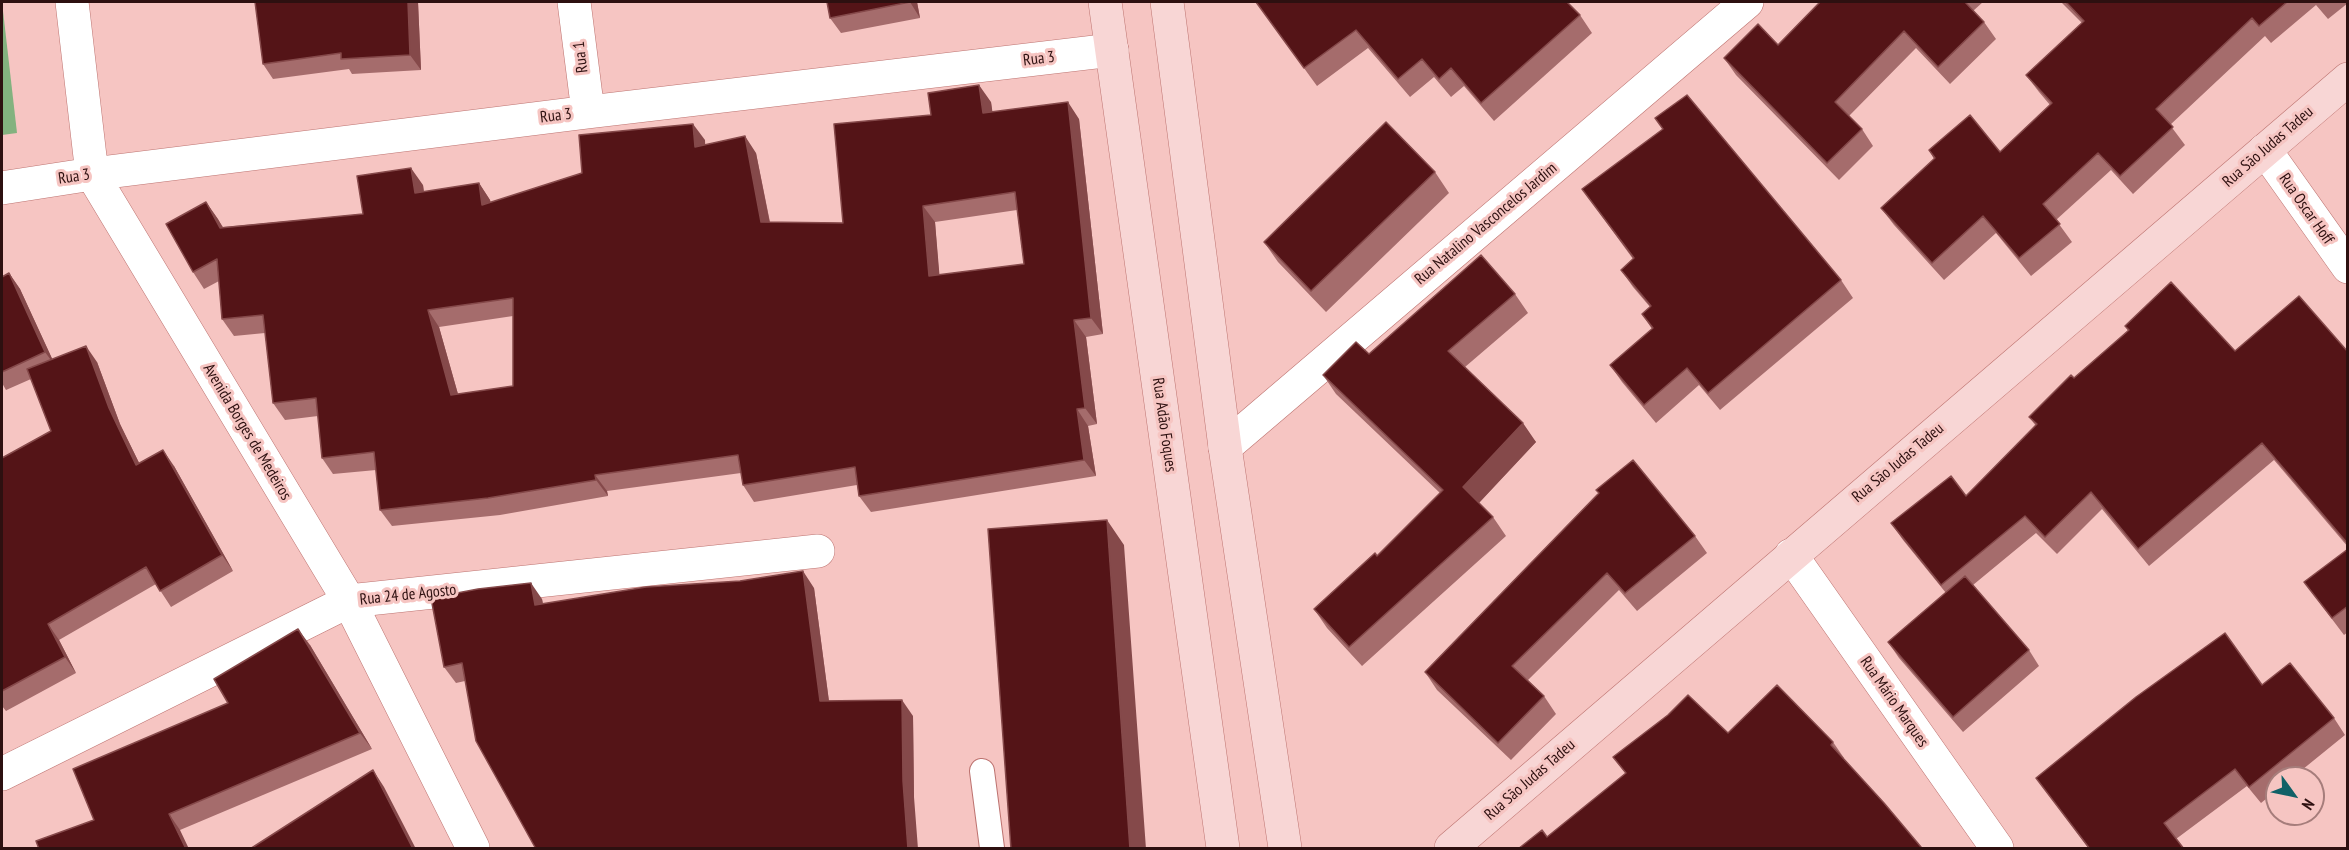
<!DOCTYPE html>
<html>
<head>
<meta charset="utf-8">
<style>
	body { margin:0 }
	#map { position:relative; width:2349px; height:850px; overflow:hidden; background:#f6c5c2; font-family:"PT Sans Narrow",sans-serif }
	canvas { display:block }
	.frame { position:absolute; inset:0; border:3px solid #2d1010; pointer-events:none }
	.north { position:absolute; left:2265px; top:766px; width:60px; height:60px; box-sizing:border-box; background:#f6c5c2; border:2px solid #a67d7b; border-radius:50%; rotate:123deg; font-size:16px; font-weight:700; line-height:24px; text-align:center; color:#2d1010 }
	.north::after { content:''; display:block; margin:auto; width:21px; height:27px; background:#116167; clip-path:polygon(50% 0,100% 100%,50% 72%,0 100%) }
</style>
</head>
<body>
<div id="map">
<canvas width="2349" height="850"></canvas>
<div class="frame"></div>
<div class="north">N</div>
</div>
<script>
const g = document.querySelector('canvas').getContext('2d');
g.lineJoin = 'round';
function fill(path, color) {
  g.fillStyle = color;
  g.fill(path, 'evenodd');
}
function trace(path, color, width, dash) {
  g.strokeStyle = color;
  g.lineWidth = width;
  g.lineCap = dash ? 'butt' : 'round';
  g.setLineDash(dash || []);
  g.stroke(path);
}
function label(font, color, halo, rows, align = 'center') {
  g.font = font + ' "PT Sans Narrow",sans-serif';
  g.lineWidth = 6;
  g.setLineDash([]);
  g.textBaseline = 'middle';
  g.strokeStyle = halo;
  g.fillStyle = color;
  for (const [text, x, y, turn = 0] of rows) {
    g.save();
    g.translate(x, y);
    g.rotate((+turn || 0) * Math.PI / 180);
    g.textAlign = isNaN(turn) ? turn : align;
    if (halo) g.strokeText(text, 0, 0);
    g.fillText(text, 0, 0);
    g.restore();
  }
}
const green = new Path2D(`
	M2 2 17 133 2 135Z`);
const lane = new Path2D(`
	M982 771 992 848`);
const street = new Path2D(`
	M72 2 92 174 349 601 473 848
	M574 2 588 112
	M2265 150 2348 267
	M2 188 92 174 588 112 1112 50
	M1225 447 1747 2
	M1791 555 1997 848
	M2 774 349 601 818 551`);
const secondary = new Path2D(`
	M1105 2 1223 848
	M1167 2 1225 447 1285 848
	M1451 848 2348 79`);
const wall = new Path2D(`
	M255 2H418L421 70 352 74 349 69 273 79 263 64Z
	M827 2H917L920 18 841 33 830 18Z
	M1256 2 1580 15 1592 33 1494 121 1464 86 1451 97 1434 77 1410 97 1368 48 1317 86Z
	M1820 2H1983L1973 11 1984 22 1996 39 1950 84 1916 48 1849 116 1862 129 1873 146 1839 180 1736 75 1724 58 1778 45Z
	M2061 2H2348V3L2328 19 2316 5 2271 43 2265 36 2170 125 2185 145 2133 194 2111 170 2056 220 2072 242 2031 276 1996 233 1944 280 1894 225 1881 208 1934 159 1929 150 2000 152 2050 105 2039 92 2026 75 2082 23Z
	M991 102 992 111 1079 119 1103 334 1086 337 1097 424 1088 426 1096 476 871 512 859 496 857 485 754 502 743 485 741 473 607 491 608 496 500 515 392 526 380 510 376 470 333 474 322 458 318 416 285 420 273 403 265 333 234 336 222 319 219 281 204 289 193 272 206 202 223 227 363 214 423 185 424 192 479 183 490 200 491 203 705 140V145L756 153 770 222 843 223 931 115ZM1017 210 1024 264 939 275 935 222ZM513 316V386L458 394 439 327Z
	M1435 172 1449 193 1326 312 1278 262 1264 242Z
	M1582 189 1841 280 1853 298 1720 410 1699 385 1656 423 1622 382 1610 365 1652 329 1642 314 1650 307 1633 287 1621 270 1633 259Z
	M9 273 20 289 52 359 97 362 120 424 139 463 174 466 233 571 171 607 156 584 59 640 76 673 6 711 2 706V458L51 431 31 379 6 390 2 383V277Z
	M1515 294 1528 313 1465 367 1536 442 1479 503 1493 517 1506 536 1362 666 1327 628 1314 609 1377 556 1440 493 1336 394 1323 375 1369 354Z
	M2125 326 2235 351 2348 352V547L2274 460 2149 566 2102 509 2057 554 2036 533 1973 585 2029 650 2039 666 1963 732 1899 658 1888 642 1946 593 1903 540 1891 523 1966 496 2036 426 2029 417 2128 331Z
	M1596 490 1695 536 1707 553 1637 611 1619 590 1528 680 1544 696 1556 714 1511 760 1437 690 1425 672 1599 493Z
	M2348 549V632L2344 635 2304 582Z
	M814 588 829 701 913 716 914 797 465 681 456 683 444 667 542 599 543 604Z
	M310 645 372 749 180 830 94 820 228 703Z
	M2262 685 2334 718 2345 735 2292 778H2277V790L2261 803 2247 786 2176 839 2184 849H2089L2036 778Z
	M1728 733 1833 742 1844 758H1843L1884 803 1921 849H1518L1547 837 1626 774 1613 757Z`);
const shadedWall = new Path2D(`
	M408 2H418L421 70 410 55Z
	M910 2H917L920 18Z
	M979 85 991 102 995 129 983 113Z
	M1068 102 1079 119 1103 334 1091 318Z
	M693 124 705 140 706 164 695 147Z
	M745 136 756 153 773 239 761 222Z
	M411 168 423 185 426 210 415 193Z
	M479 183 490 200 494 222 482 205Z
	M206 202 218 219 232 244 220 228Z
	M923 206 935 222 941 293 929 276Z
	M9 273 20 289 56 367 45 352Z
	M428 310 439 327 463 412 451 395Z
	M1074 320 1086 337 1097 424 1085 408Z
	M86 346 97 362 120 424 148 481 136 465 109 408Z
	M1077 409 1088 426 1096 476 1084 460Z
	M1523 423 1536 442 1476 506 1463 487Z
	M163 450 174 466 233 571 222 555Z
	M595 475 607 491 608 496 596 480Z
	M1107 520 1124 545 1146 849H1130Z
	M803 571 814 588 831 717 820 701Z
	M531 583 542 599 546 621 535 605Z
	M48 624 59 640 76 673 65 657Z
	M298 629 310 645 372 749 360 733Z
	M902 700 913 716 914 797 918 849H908L903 781Z
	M373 770 384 787 416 849H413Z
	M169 814 180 830 189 849H186Z`);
const building = new Path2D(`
	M255 2H408L410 55 341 59V53L263 64Z
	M827 2H910L830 18Z
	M1256 2H1567L1580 15 1481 103 1451 68 1439 79 1422 59 1398 79 1356 30 1304 68Z
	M1820 2H1965L1984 22 1938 67 1904 31 1835 102 1862 129 1827 163 1724 58 1758 24 1778 45Z
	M2066 2H2287L2259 26 2252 18 2156 109 2173 127 2120 176 2098 153 2043 204 2060 224 2019 258 1983 216 1932 263 1881 208 1935 158 1929 150 1970 115 2000 152 2052 103 2026 75 2084 21Z
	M979 85 983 113 1068 102 1091 318 1074 320 1085 408 1077 409 1084 460 859 496 855 467 743 485 738 455 595 475 596 480 488 498 380 510 374 452 322 458 316 398 273 403 263 315 222 319 217 259 193 272 166 224 206 202 220 228 363 214 357 176 411 168 415 193 479 183 482 205 582 173 579 135 693 124 695 147 745 136 761 222 843 223 834 124 931 115 928 93ZM1015 192 1024 264 929 276 923 206ZM513 298V386L451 395 428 310Z
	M1687 95 1841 280 1708 393 1687 368 1644 405 1610 365 1653 328 1642 314 1651 306 1621 270 1634 258 1582 189 1663 129 1655 118Z
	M1386 122 1435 172 1311 291 1264 242Z
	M1481 255 1515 294 1448 351 1523 423 1463 487 1493 517 1349 647 1314 609 1375 553 1377 556 1443 490 1323 375 1356 342 1369 354Z
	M9 273 45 352 2 372V277Z
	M2171 282 2235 351 2299 296 2348 352V544L2262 443 2138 549 2091 492 2045 537 2025 516 1941 585 1891 523 1951 476 1966 496 2037 424 2029 417 2071 375 2074 378 2129 330 2125 326Z
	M86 346 109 408 136 465 163 450 222 555 160 591 146 567 48 624 65 657 2 691V458L51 431 27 369Z
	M1633 460 1695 536 1625 593 1607 573 1512 666 1544 696 1498 743 1425 672 1599 493 1596 490Z
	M1107 520 1130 849H1011L988 529Z
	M2348 549V606L2332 618 2304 582Z
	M803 571 820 701 902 700 903 781 908 849H536L476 741 462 663 444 667 431 598 478 589 531 583 535 605 646 587 740 581Z
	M1965 576 2029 650 1953 717 1888 642Z
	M298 629 360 733 169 814 186 849H39L36 841 94 820 73 769 228 703 214 679Z
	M2225 633 2262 685 2290 663 2334 718 2249 787 2235 769 2164 823 2184 849H2090L2036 778 2136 697Z
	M1777 685 1833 742 1831 745 1884 803 1921 847 1919 849H1518L1542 830 1547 837 1626 773 1613 757 1668 715 1688 695 1728 733Z
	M373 770 413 849H250Z`);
const streetNames = [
	["Rua 1",581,57,-97],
	["Rua 3",1039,59,-7],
	["Rua 3",556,116,-7],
	["Rua São Judas Tadeu",2268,147,-41],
	["Rua 3",74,177,-8],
	["Rua Oscar Hoff",2306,209,55],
	["Rua Natalino Vasconcelos Jardim",1486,224,-40],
	["Rua Adão Foques",1164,425,82],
	["Avenida Borges de Medeiros",247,432,59],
	["Rua São Judas Tadeu",1898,463,-40],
	["Rua 24 de Agosto",408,595,-6],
	["Rua Mário Marques",1894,702,55],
	["Rua São Judas Tadeu",1530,780,-41]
];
fill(green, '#83b27f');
trace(lane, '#bd7370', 26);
trace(street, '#bd7370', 34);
trace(secondary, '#bd7370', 34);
trace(lane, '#fff', 24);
trace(street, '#fff', 33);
trace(secondary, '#f8d6d5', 33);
fill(wall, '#a56c6c');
fill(shadedWall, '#85494a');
fill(building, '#541417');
trace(building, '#85494a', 1.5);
label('16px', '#2d1010', '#f6c5c2', streetNames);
</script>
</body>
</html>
